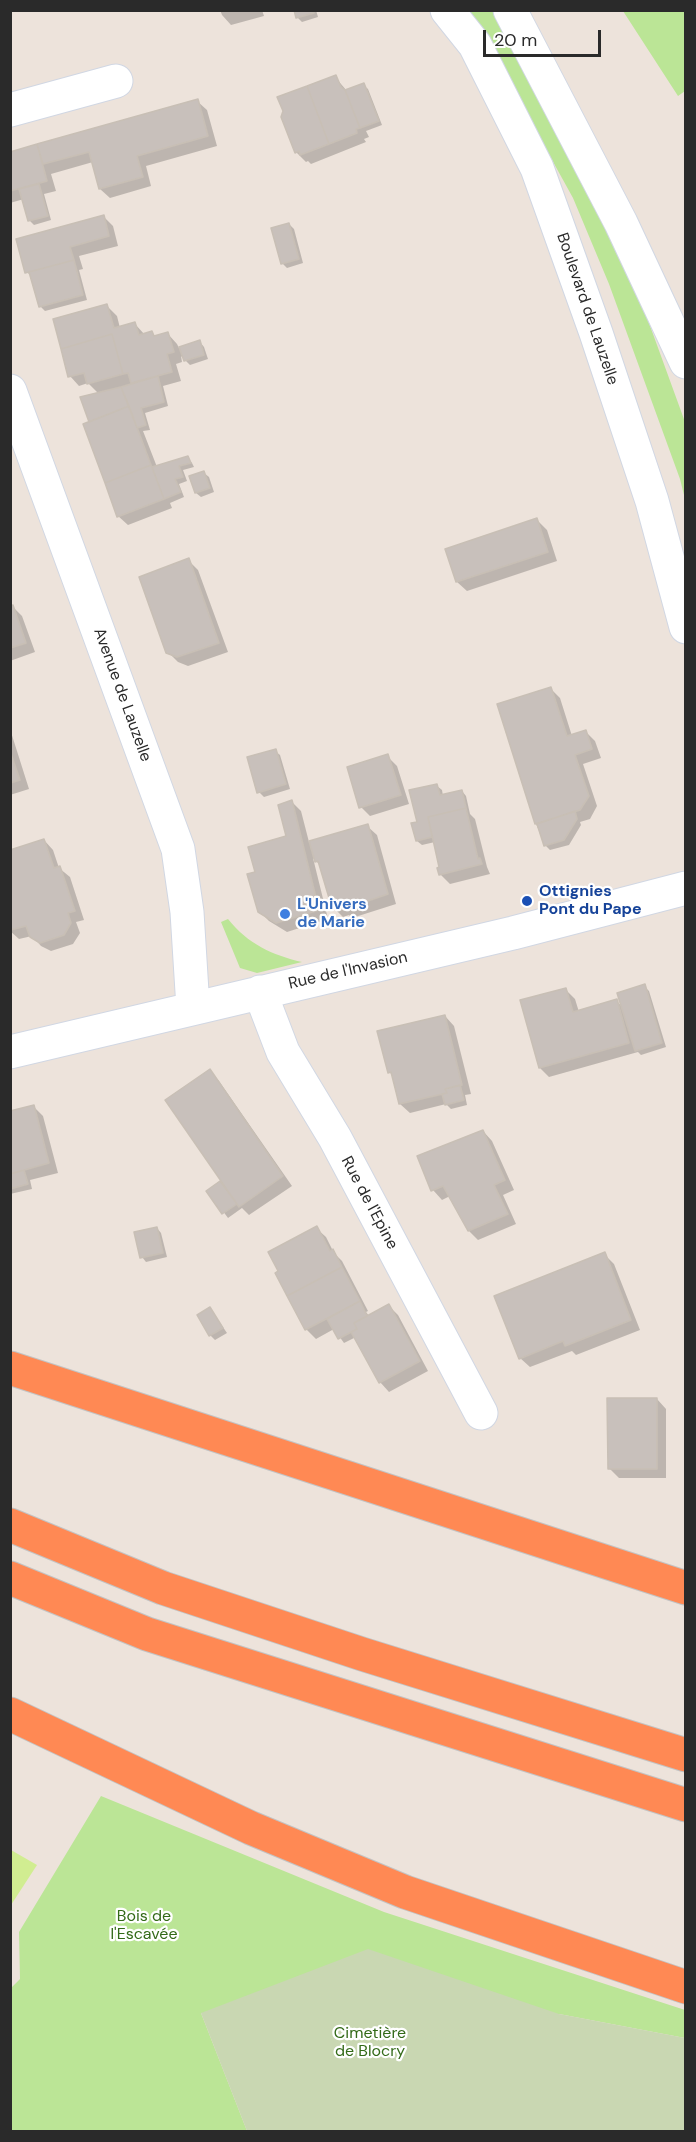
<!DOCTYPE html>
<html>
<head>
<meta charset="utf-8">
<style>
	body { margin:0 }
	#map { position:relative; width:696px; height:2142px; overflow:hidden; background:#ede3db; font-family:"DM Sans",sans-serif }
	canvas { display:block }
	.frame { position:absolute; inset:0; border:12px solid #2a2a2a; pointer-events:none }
	.scale { position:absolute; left:483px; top:30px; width:118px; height:27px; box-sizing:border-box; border:3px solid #2a2a2a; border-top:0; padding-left:8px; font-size:18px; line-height:21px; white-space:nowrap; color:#2a2a2a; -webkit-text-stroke:4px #fff; paint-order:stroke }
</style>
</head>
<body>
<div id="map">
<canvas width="696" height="2142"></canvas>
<div class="frame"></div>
<div class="scale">20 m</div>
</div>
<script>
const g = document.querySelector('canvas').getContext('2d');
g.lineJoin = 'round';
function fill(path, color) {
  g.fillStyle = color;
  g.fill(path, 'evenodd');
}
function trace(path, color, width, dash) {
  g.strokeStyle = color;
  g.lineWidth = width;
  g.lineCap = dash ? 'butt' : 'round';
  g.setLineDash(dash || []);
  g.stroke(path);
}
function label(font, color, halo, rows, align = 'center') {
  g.font = font + ' "DM Sans",sans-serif';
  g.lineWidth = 4.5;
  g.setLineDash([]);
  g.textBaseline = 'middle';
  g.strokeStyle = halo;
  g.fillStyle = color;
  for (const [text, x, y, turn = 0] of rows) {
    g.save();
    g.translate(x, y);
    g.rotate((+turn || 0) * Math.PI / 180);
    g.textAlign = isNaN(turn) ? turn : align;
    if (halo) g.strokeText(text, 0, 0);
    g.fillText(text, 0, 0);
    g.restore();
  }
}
const green = new Path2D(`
	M465 11H495L625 257 685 422V499L680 479 609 284 573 198 493 53Z
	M623 11H685V91L678 96Z
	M228 919C248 944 272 955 302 962L257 973 240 968 221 922Z
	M101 1796 384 1912 685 2010V2038L559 2014 201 2013 247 2131H11L10 1989 20 1979 19 1932Z`);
const cemetery = new Path2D(`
	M368 1949 559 2014 685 2038V2131H247L201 2013Z`);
const pitch = new Path2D(`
	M11 1850 37 1865 11 1905Z`);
const shadow = new Path2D(`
	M220 10H262L264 16 231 25 222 15Z
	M295 10H316L318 17 302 22 297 17Z
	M335 77 347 91 363 85 368 89 382 125 366 131 369 137 364 139 366 142 311 164 308 161 306 162 296 152Z
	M197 101 207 110 217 146 146 166 151 186 110 198 100 189 93 162 51 174 56 191 44 194 51 220 34 225 30 221 24 199 10 203V154Z
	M103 216 113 226 118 246 79 256 83 269 79 270 87 300 45 311 40 306 33 278 27 272Z
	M289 224 294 229 303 263 287 268 282 263Z
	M107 306 117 316 120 328 135 324 145 335 152 333 156 337 168 334 177 344 179 348 200 342 204 347 208 359 190 365 181 356 182 362 176 364 181 381 163 386 168 406 145 413 150 430 143 431 157 467 188 458 192 463 194 467 183 470 187 481 179 484 184 497 170 503 172 508 128 525 118 516 92 422 99 394 88 383 79 386 70 376Z
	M204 473 209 477 214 492 201 497 196 493 191 477Z
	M537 520 547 530 557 561 467 591 457 582 446 550Z
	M188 560 198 570 228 652 188 666 178 662 168 652Z
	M10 607H13L22 616 35 652 10 661Z
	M550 688 560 698 572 736 586 732 595 741 601 758 583 764 597 806 590 819 580 822 581 825 569 845 550 850 545 845 536 824 498 705Z
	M10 729 29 789 10 795Z
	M275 751 280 755 290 789 264 797 259 792Z
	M387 756 397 766 409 804 370 816 361 807Z
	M437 786 442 790 443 796 462 791 466 796 470 814 475 819 487 867 490 874 450 884 440 874 441 868 435 842 422 845 417 841 419 824Z
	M292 802 301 811 309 842 367 826 377 835 396 904 352 918 349 915 343 917 333 907 322 867 313 858 328 919 287 932 269 921 259 911 257 873 288 837Z
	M44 840 53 850 59 868 70 877 84 920 76 922 80 933 73 944 51 951 41 946 32 936 19 939 10 931V851Z
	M644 986 649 991 666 1047 641 1055 638 1052 549 1077 540 1068 566 990 575 999 579 1012 617 1001 623 1008Z
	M445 1016 454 1026 471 1094 465 1095 467 1105 451 1109 446 1104 410 1113 400 1104 394 1076 389 1072Z
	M210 1071 219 1081 292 1186 249 1215 242 1208 228 1218 208 1191 220 1183 226 1189 227 1188Z
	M33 1106 43 1116 58 1173 30 1180 32 1189 10 1194V1112Z
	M483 1131 492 1141 514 1190 503 1195 516 1224 478 1240 469 1231 450 1196 442 1200 433 1190Z
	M157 1228 161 1233 167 1257 146 1262 142 1257Z
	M316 1228 326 1237 334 1253 342 1261 368 1311 366 1312 369 1316 389 1306 398 1315 428 1371 389 1392 380 1382 356 1337 344 1343 334 1329 316 1339 306 1329 277 1273Z
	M604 1254 614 1264 640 1330 576 1355 572 1351 530 1367 520 1358Z
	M210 1308 227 1333 215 1340 210 1335Z
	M657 1399 666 1409V1478H619L609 1468Z`);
const building = new Path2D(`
	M294 10H313L314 13 296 18Z
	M336 75 341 87 345 90 360 128 356 129 357 133 329 144 307 86Z
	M364 83 379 121 360 128 345 90Z
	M307 86 329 144 300 155 299 151 295 153 281 117 283 111 277 97Z
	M198 99 208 136 137 156 143 177 99 189 89 152 43 164 37 144Z
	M37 144 47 181 10 191V152Z
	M39 184 48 216 28 221 19 189Z
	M104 215 109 236 70 247 74 260 25 273 16 239Z
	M289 223 299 259 281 264 271 228Z
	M74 260 83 295 39 307 29 272Z
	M107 304 114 328 135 322 139 335 152 331 154 336 168 332 174 352 167 354 172 372 131 383 128 373 123 374 112 334 61 349 53 319Z
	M112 334 123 374 87 384 84 373 68 377 61 349Z
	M200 340 204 355 184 361 179 347Z
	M158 376 164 402 141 408 146 425 137 428 121 387Z
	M121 387 129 406 89 422 80 397Z
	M129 406 151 465 105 483 83 424Z
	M188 456 191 463 179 466 183 477 175 479 181 492 164 499 152 467Z
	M151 465 164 499 117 517 105 483Z
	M204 471 210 488 195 493 189 476Z
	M537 518 548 552 456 582 445 549Z
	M189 558 219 643 177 657 166 653 139 577Z
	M13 605 26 643 10 648V606Z
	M551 687 567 736 586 730 592 749 575 755 589 796 580 810 535 824 497 704Z
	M276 749 286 784 257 793 247 757Z
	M10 751 20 780 10 783Z
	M388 754 401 795 359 808 347 767Z
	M437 784 440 795 462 790 466 808 428 817 432 837 416 841 411 823 417 822 409 790Z
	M292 800 319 910 276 923 258 912 247 874 255 872 248 847 286 836 278 805Z
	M466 808 478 859 480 858 482 864 439 875 437 868 439 867 428 817Z
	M575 811 577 819 564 840 544 846 537 824Z
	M368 824 388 894 341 910 340 906 332 908 318 861 315 862 309 841Z
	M44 839 54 868 60 866 75 911 68 913 71 923 64 935 40 943 30 937 26 926 10 930V850Z
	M645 984 662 1043 635 1051 617 993Z
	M566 988 573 1012 617 999 629 1043 539 1068 520 1000Z
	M445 1015 462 1085 445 1089 447 1093 399 1104 391 1072 388 1073 377 1031Z
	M210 1069 283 1176 239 1207 165 1100Z
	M460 1085 464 1100 445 1105 442 1094 447 1093 445 1089Z
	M34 1105 49 1163 10 1174V1111Z
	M483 1130 505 1180 494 1185 508 1214 468 1231 443 1186 431 1191 417 1156Z
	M24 1170 28 1184 10 1189V1174Z
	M220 1181 237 1204 222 1214 206 1191Z
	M317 1226 330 1251 333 1249 342 1267 287 1296 275 1273 278 1271 268 1252Z
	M157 1227 163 1253 140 1258 134 1232Z
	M605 1252 631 1320 565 1346 563 1341 519 1359 494 1296Z
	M342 1267 360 1301 305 1330 287 1296Z
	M360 1301 367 1316 354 1323 357 1329 338 1339 327 1319Z
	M389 1304 420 1361 379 1383 351 1332 357 1329 354 1323Z
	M210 1307 223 1328 209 1336 197 1315Z
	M607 1398H657V1469H608Z`);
const street = new Path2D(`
	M10 110 116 81
	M10 391 178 849 187 912 193 1008
	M260 992 283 1052 335 1138 481 1413
	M10 1052 513 933 686 888`);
const secondary = new Path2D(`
	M447 10 475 45 537 168 596 333 652 501 686 627
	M510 10 621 223 686 362`);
const highway = new Path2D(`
	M10 1368 686 1588
	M10 1525 163 1588 362 1654 686 1755
	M10 1578 147 1634 686 1805
	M10 1714 251 1828 405 1892 686 1987`);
const markers = [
	[527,901,6,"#1a4fb4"],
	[285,914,6,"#3f7fe0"]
];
const streetNames = [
	["Boulevard de Lauzelle",587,309,71],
	["Avenue de Lauzelle",122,695,70],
	["Rue de l'Invasion",348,971,-13],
	["Rue de l'Epine",369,1203,62]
];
const transitNames = [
	["Ottignies",539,892],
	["Pont du Pape",539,910]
];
const shopNames = [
	["L'Univers",297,905],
	["de Marie",297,923]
];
const parkNames = [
	["Bois de",144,1917],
	["l'Escavée",144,1935],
	["Cimetière",370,2034],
	["de Blocry",370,2052]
];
fill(green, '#bbe596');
fill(cemetery, '#c9d7b2');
fill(pitch, '#d1ed91');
fill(shadow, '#0003');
fill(building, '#c8c0bb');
trace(building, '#c8bfb5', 1.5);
trace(street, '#d1d7e3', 35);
trace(secondary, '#d1d7e3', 35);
trace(highway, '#c3c3c3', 35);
trace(street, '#fff', 33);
trace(secondary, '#fff', 33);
trace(highway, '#ff8954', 33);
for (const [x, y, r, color] of markers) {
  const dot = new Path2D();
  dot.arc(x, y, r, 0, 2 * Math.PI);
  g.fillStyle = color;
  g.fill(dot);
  trace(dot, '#fff', 2);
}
label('16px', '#2a2a2a', '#fff', streetNames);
label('bold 16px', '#164399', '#fff', transitNames, 'left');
label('bold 16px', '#366cbe', '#fff', shopNames, 'left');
label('16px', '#336a18', '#fff', parkNames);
</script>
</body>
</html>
